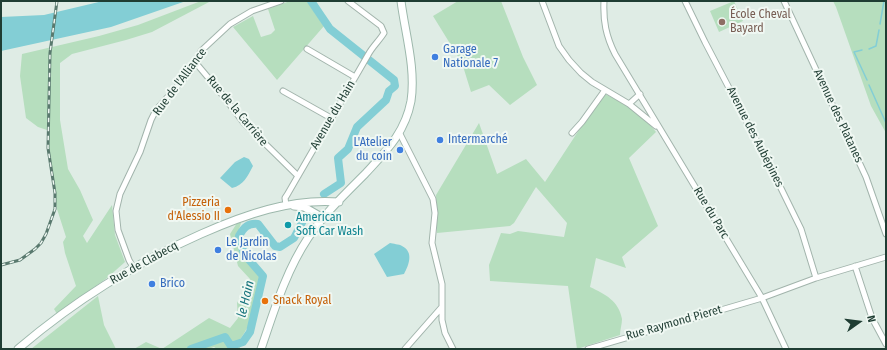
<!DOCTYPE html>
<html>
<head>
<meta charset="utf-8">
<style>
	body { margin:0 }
	#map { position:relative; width:887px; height:350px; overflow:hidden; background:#dfece5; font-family:"Fira Sans Condensed",sans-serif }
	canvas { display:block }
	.frame { position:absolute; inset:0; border:2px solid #1f3d33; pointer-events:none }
	.north { position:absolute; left:839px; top:302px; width:40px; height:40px; -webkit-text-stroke:3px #f0f8f3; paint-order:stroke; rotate:76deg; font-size:11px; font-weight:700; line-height:16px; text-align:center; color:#1f3d33 }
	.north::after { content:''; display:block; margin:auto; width:14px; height:18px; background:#1f3d33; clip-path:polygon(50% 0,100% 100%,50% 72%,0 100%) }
</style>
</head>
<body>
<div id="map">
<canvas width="887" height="350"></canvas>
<div class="frame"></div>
<div class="north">N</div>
</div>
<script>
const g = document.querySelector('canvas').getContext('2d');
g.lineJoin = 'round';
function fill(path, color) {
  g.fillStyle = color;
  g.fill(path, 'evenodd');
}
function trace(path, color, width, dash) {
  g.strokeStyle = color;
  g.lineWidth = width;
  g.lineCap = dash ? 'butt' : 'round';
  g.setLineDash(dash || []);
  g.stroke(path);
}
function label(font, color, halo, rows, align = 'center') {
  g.font = font + ' "Fira Sans Condensed",sans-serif';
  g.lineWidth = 4;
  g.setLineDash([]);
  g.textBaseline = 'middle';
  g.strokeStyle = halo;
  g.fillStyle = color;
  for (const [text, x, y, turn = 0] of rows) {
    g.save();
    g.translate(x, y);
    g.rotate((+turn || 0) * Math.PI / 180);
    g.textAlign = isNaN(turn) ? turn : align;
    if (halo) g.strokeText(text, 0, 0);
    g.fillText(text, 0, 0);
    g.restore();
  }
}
const green = new Path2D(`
	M201 1H211L152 32 126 40 72 54 60 63V120L68 169 80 190 93 220 83 236 87 243 112 205 115 235 125 262 107 278 57 314 54 309 76 286 65 253 63 242 66 237 57 209 49 156 47 130 38 127 26 118 20 76 22 54 99 36 138 25Z
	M290 1H307L324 26 277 80 233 27 253 16 261 37 271 34 275 30 268 9Z
	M458 1H501L523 57 537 85 510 105 489 85 471 92 462 63 433 16Z
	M734 1 743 21 719 32 710 11Z
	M833 1H886V133L871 106 836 7Z
	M605 94C625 104 642 114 656 132L629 158 658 226 622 257 626 268 596 258 590 287C605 294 619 301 622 319 622 324 620 330 620 335L577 349 568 286 490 281 489 265 501 233 510 234 518 231 564 237 567 223 536 187 514 223 510 226 437 233 436 195 479 123 497 174 526 159 545 182 579 130Z
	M237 223H241L237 236 242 254 261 273C260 297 254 321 239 341L240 348 217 349 214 347 208 349H134L146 342 162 349 209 318 230 328 238 318 237 303 250 279 238 266 230 234Z
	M98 296 104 325 116 349H31Z`);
const water = new Path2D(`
	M103 1H186L111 27 1 51V17L44 15Z
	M244 157 249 159 253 166C247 177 244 185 232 188L220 178 235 162Z
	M390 243C393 244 399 244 402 246 414 252 409 265 404 274L387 277 374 254Z`);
const stream = new Path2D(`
	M880 24 884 1
	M869 49 876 46 879 30
	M862 50 854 52 867 80
	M869 85 886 123`);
const river = new Path2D(`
	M311 1 330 29 394 80 395 86 389 91 386 100 357 127 348 149 338 158 341 183 324 194
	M191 349 225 337 231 346 243 342 250 332 263 276 244 254 239 236C244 227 248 223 258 224L275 246 280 247 294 238 306 215`);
const street = new Path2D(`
	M542 1 559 46 569 60 581 73 592 82 629 104 656 126
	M604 1C603 21 606 36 615 54L762 298 786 349
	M685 1 705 42 773 172 801 229 816 278
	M784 1 866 177 886 234
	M307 49 355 77
	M195 62 217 88 244 123 298 176
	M283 91 331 118
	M629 104 640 94
	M399 132 433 199 435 213 432 243 442 284V320L445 333 453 349
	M572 133 582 122 605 90
	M286 205 285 198 287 195 368 55C372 47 379 41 384 33L381 26 348 1
	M855 266 872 318 886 344
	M133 267 129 260 118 230 116 211 120 194 140 152 151 120 156 110 190 72 201 51 230 24 252 11 281 1
	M405 349 441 308
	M588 349 762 298 816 278 886 257`);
const secondary = new Path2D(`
	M294 206 304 207 323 218
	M18 349C74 301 133 264 201 234 244 215 291 198 339 202
	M261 349C274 311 286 271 308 238 324 214 345 194 365 174 386 151 405 133 411 101 416 68 405 33 401 1`);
const rail = new Path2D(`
	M1 265 20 260 35 249 41 243 46 234 55 209V193L48 148 50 53 57 1`);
const markers = [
	[722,22,4,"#8d6e63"],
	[435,57,4,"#3f7fe0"],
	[440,140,4,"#3f7fe0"],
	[400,150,4,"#3f7fe0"],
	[228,210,4,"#e8710a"],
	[288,225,4,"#0f9aa8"],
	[218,250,4,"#3f7fe0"],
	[152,284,4,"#3f7fe0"],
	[265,301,4,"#e8710a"]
];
const educationNames = [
	["École Cheval",730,15],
	["Bayard",730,29]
];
const shopNames = [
	["Garage",443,50],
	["Nationale 7",443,64],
	["Intermarché",448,140],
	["L'Atelier",392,143,"right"],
	["du coin",392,157,"right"],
	["Le Jardin",226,243],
	["de Nicolas",226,257],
	["Brico",160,284]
];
const streetNames = [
	["Rue de l'Alliance",180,82,-53],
	["Rue de la Carrière",237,111,50],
	["Avenue du Hain",333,115,-60],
	["Avenue des Platanes",838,116,65],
	["Avenue des Aubépines",755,137,63],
	["Rue du Parc",711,213,59],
	["Rue de Clabecq",144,263,-29],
	["Rue Raymond Pieret",674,323,-16]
];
const foodNames = [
	["Pizzeria",220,203],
	["d'Alessio II",220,217],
	["Snack Royal",273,301,"left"]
];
const cultureNames = [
	["American",296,218],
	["Soft Car Wash",296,232]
];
const waterNames = [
	["le Hain",246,299,-77]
];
fill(green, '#b6debe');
fill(water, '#83ced5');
trace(stream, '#83ced5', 1.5);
trace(river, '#83ced5', 8);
trace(street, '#a2b4ac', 7);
trace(secondary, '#9db8ac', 9);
trace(street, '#fff', 5);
trace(secondary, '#fff', 7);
trace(rail, '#59796e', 3);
trace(rail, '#f0f8f3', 1.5, [4.5]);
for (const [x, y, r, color] of markers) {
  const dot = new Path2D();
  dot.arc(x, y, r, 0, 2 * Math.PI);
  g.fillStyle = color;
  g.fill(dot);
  trace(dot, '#f0f8f3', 1.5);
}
label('12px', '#785e54', '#f0f8f3', educationNames, 'left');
label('12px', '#366cbe', '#f0f8f3', shopNames, 'left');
label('12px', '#1f3d33', '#f0f8f3', streetNames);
label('12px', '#c56008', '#f0f8f3', foodNames, 'right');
label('12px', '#0d838f', '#f0f8f3', cultureNames, 'left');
label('italic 13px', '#16737c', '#f0f8f3', waterNames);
</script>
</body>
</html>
